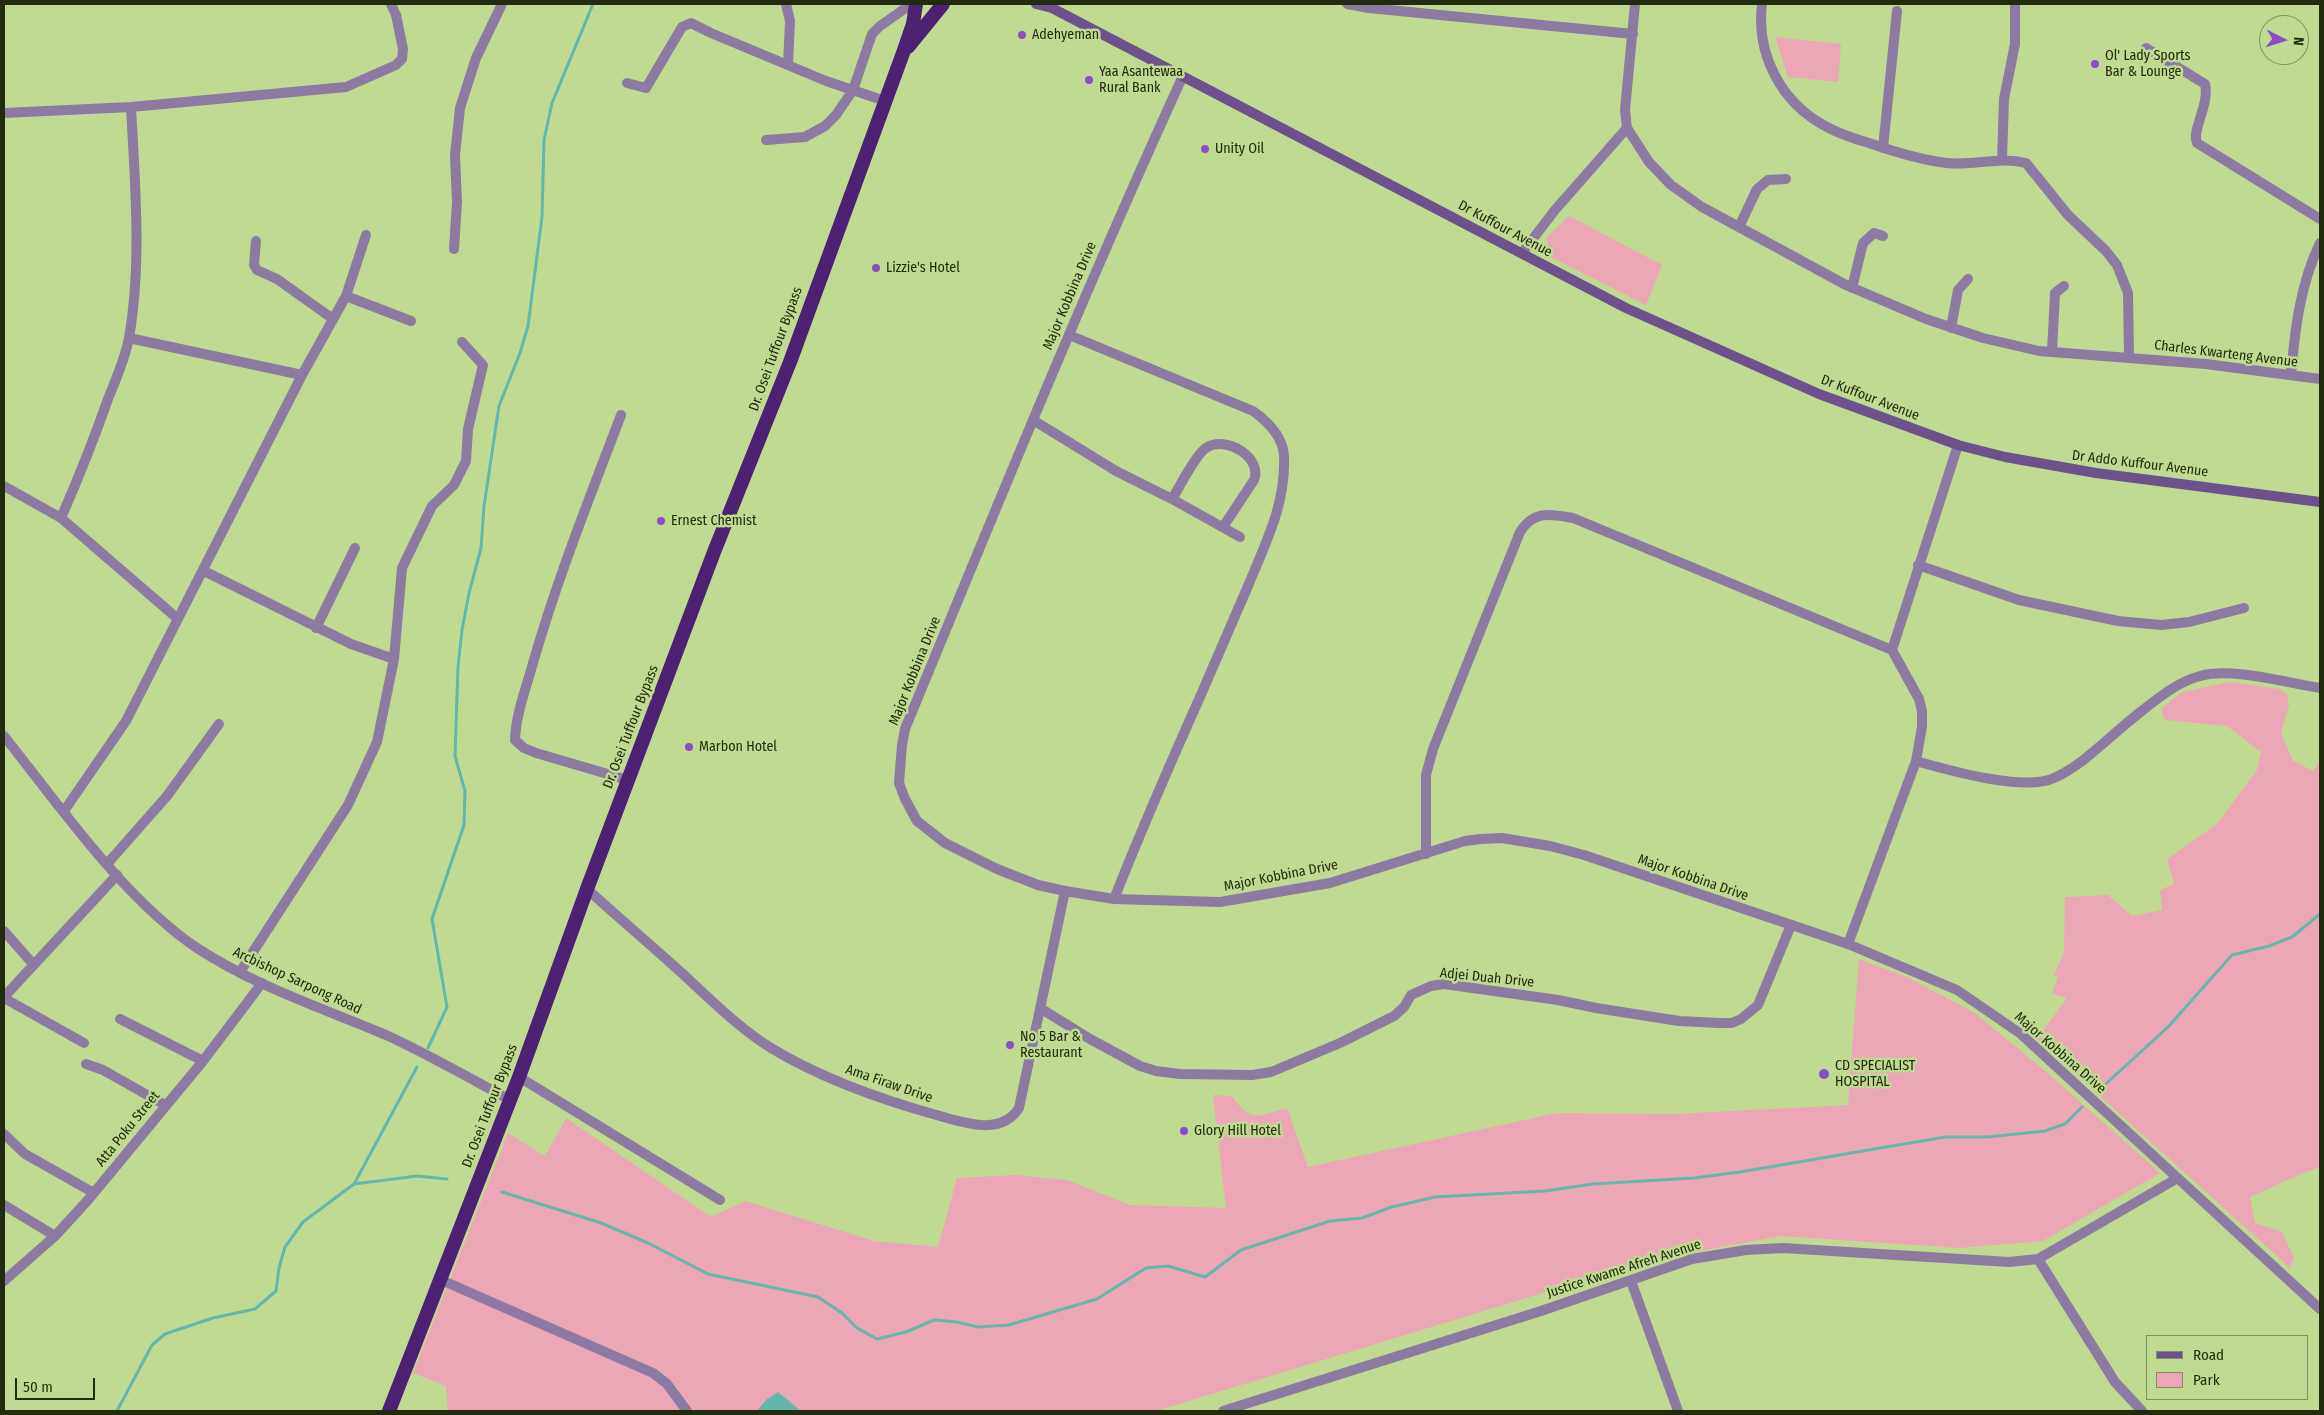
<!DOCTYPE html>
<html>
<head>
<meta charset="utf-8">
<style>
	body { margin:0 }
	#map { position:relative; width:2324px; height:1415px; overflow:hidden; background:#c1da91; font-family:"Fira Sans Condensed",sans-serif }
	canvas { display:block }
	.frame { position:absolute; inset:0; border:5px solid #222b0d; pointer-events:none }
	.legend { position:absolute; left:2146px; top:1335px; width:162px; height:65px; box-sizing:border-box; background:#c1da91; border:1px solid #81945c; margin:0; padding:6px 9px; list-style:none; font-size:15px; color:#222b0d }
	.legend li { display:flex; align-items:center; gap:10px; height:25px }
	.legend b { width:25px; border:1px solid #81945c }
	.north { position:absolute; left:2259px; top:15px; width:50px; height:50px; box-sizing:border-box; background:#c1da91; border:1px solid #81945c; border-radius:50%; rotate:95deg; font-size:14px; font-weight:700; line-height:20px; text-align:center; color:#222b0d }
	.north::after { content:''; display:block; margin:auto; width:18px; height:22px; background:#894ec5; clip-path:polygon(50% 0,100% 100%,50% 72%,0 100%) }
	.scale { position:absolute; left:15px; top:1378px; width:80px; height:22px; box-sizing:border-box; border:2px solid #222b0d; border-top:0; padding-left:6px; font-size:15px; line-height:18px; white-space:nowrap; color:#222b0d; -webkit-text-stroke:4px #c1da91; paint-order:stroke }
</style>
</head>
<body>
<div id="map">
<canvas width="2324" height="1415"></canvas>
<div class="frame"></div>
<ul class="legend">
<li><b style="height:6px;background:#6c518c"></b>Road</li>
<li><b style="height:14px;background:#eca7b7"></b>Park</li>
</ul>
<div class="north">N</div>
<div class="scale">50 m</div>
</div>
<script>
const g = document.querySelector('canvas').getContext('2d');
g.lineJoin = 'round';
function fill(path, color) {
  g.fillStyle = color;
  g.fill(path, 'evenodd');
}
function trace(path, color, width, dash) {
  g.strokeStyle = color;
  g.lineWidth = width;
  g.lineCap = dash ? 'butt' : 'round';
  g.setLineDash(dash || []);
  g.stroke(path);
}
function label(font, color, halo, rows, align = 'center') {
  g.font = font + ' "Fira Sans Condensed",sans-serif';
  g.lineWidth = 5;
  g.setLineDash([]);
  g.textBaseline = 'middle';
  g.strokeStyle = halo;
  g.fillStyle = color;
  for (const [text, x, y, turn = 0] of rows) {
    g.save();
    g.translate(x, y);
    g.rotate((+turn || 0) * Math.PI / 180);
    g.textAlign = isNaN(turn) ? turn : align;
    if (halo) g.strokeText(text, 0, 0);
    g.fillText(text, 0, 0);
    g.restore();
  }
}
const green = new Path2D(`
	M1775 37 1841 44 1838 82 1788 77Z
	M1569 216 1662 265 1646 305 1548 256 1547 237Z
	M2230 682 2280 689 2287 694 2289 706 2281 732 2293 761 2313 771 2320 761V1167L2301 1174 2250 1197 2255 1223 2282 1232 2294 1258 2290 1268 2037 1039 2067 998 2052 994 2058 977 2054 975 2064 952 2065 897 2108 895 2132 916 2162 910 2160 890 2174 884 2167 859 2217 824 2257 770 2261 752 2227 726 2165 720 2161 709 2182 692Z
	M1859 959 1909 978 1975 1013 2050 1075 2160 1173 2043 1241 1959 1248 1781 1236 1651 1260 1156 1411H448L446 1386 413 1373 508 1133 545 1156 566 1118 711 1217 745 1201 874 1241 938 1247 957 1178 1015 1175 1067 1180 1130 1205 1226 1208 1213 1095 1232 1096C1251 1124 1259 1116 1287 1108L1308 1167 1557 1113 1674 1114 1848 1105Z`);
const water = new Path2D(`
	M778 1392 801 1411H757L767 1399Z`);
const stream = new Path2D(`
	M428 1048 447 1007 432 919 464 825 465 791 455 756 458 667 462 630 469 593 481 548 484 506 499 406 520 353 528 326 542 217 544 140 552 103 593 4
	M2097 1092 2168 1027 2232 955 2269 946 2292 937 2320 914
	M354 1184 417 1176 447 1179
	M502 1192 601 1223 648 1243 708 1274 818 1297 842 1313 857 1328 877 1339 906 1332 934 1320 957 1322 978 1327 1009 1325 1097 1299 1146 1268 1168 1266 1205 1277 1241 1250 1330 1221 1362 1218 1392 1207 1435 1197 1545 1191 1593 1184 1694 1178 1740 1172 1945 1137H1988L2045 1131 2065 1124 2082 1107
	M117 1411 152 1345 165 1334 213 1318 255 1309 276 1291 279 1268 285 1247 303 1222 354 1184 417 1067`);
const minor = new Path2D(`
	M786 4 790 21 788 65
	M1347 4 1369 8 1633 34
	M1635 4 1625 110 1627 128 1649 162 1671 185 1702 207 1846 285 1926 319 1983 338 2039 351 2206 364 2320 379
	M1762 4C1756 55 1781 103 1827 127 1840 134 1855 139 1869 143 1895 152 1920 160 1947 163 1974 166 1999 156 2026 163L2068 215 2106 251 2117 265 2128 293 2129 357
	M2146 48 2205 84C2210 104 2191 131 2197 143L2320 219
	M627 83 646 88 682 27 691 23 711 33 826 81 885 101
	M4 113 131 107 346 87 396 65 402 59 403 49 396 15 391 4
	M766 140 805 137 825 126 836 115 853 90 872 34 880 26 910 5
	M1883 148 1897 11
	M2002 159 2004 99 2015 44V4
	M1739 227 1757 189 1768 180 1786 179
	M256 241 254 265 257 270 277 279 333 319
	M454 249 457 202 455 155 460 108 476 58 502 4
	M1522 253 1555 210 1627 128
	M1852 288 1863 243 1874 233 1883 236
	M346 296 411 321
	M1951 328 1958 290 1968 279
	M1069 335 1253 411C1267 421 1283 437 1284 456 1286 504 1266 542 1248 586 1232 623 1216 660 1200 697 1170 764 1141 831 1114 899
	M129 338 302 375
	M2052 352 2055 293 2064 286
	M2291 375C2295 329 2300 285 2320 243
	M621 415C590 497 557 579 533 663 526 689 516 713 515 740L524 748 536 753 628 780
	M1033 420 1116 471 1172 499 1240 537
	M4 486 61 518 178 619
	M1172 499C1179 488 1196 454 1206 448 1225 435 1263 457 1254 480L1223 527
	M61 518C78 479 94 439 108 399 116 379 125 359 129 338 142 263 135 183 131 107
	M1918 565 2019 600 2118 621 2161 625 2189 622 2244 608
	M204 571 351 644 394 659
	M316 628 355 548
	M1916 761C1948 770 2024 792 2054 778 2083 765 2108 738 2133 718 2152 703 2176 682 2200 676 2232 667 2287 683 2320 688
	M64 811 126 721 302 375 346 296 366 235
	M1426 854V775L1433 749 1520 532C1534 510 1550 514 1573 518L1892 650
	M107 864 167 796 219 724
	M587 889C619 918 652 946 684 975 711 1000 739 1028 771 1048 822 1079 882 1100 940 1116 966 1123 1001 1136 1019 1108L1065 891
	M4 931 33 964
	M1848 944 1916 761 1922 727V711L1919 699 1892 650 1958 445
	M240 972 348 805 377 742 394 659 402 568 432 506 454 485 466 461 468 429 483 365 462 342
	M4 997 117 875
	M4 998 84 1043
	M1040 1008 1090 1039 1140 1066 1156 1071 1180 1074 1252 1075 1271 1072 1340 1043 1394 1016 1404 1007 1411 995 1431 986 1444 984 1558 1000 1596 1008 1679 1021 1719 1023H1732L1741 1019 1758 1005 1791 925
	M120 1019 203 1061
	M86 1064 103 1070 165 1105
	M519 1077 720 1200
	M4 1134 25 1154 94 1193
	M4 1205 55 1236
	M2038 1259 2115 1382 2142 1411
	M439 1279 653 1373 667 1384 687 1411
	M4 1281 55 1236 88 1200 203 1061 262 983
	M1631 1281 1678 1411
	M1223 1411 1541 1311 1692 1259 1746 1250 1783 1248 2009 1262 2038 1259 2176 1179`);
const tertiary = new Path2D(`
	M1182 78C1084 292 995 511 905 729L902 745 899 783 905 799 917 821 945 843 997 869 1038 885 1065 891 1114 899 1220 902 1330 883 1465 841 1481 839 1502 838 1550 846 1584 855 1848 944 1957 990 2021 1034 2320 1309
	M4 736C59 805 124 899 197 948 255 986 322 1008 386 1035 428 1054 469 1078 510 1100`);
const secondary = new Path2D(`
	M1036 4 1052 8 1626 308 1819 394 1958 445 2005 457 2096 473 2320 502`);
const trunk = new Path2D(`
	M908 47 943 4
	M389 1411 519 1077 587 889 714 552 790 362 903 53 913 24 916 4`);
const markers = [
	[1022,35,5,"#894ec5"],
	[2095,64,5,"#894ec5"],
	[1089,80,5,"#894ec5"],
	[1205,149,5,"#894ec5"],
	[876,268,5,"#894ec5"],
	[661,521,5,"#894ec5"],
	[689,747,5,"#894ec5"],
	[1010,1045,5,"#894ec5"],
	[1824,1074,6,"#894ec5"],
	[1184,1131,5,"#894ec5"]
];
const poiNames = [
	["Adehyeman",1032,35],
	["Ol' Lady Sports",2105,56],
	["Bar & Lounge",2105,72],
	["Yaa Asantewaa",1099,72],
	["Rural Bank",1099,88],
	["Unity Oil",1215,149],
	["Lizzie's Hotel",886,268],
	["Ernest Chemist",671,521],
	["Marbon Hotel",699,747],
	["No 5 Bar &",1020,1037],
	["Restaurant",1020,1053],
	["CD SPECIALIST",1835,1066],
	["HOSPITAL",1835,1082],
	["Glory Hill Hotel",1194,1131]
];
const streetNames = [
	["Dr Kuffour Avenue",1505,229,28],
	["Major Kobbina Drive",1070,296,-67],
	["Dr. Osei Tuffour Bypass",776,349,-70],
	["Charles Kwarteng Avenue",2226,354,7],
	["Dr Kuffour Avenue",1870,398,21],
	["Dr Addo Kuffour Avenue",2140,464,7],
	["Major Kobbina Drive",915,671,-68],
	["Dr. Osei Tuffour Bypass",631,727,-69],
	["Major Kobbina Drive",1281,876,-11],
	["Major Kobbina Drive",1693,878,19],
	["Adjei Duah Drive",1487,978,6],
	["Arcbishop Sarpong Road",297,981,25],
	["Major Kobbina Drive",2060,1053,41],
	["Ama Firaw Drive",889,1084,19],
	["Dr. Osei Tuffour Bypass",490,1106,-69],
	["Atta Poku Street",128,1129,-51],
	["Justice Kwame Afreh Avenue",1624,1269,-18]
];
fill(green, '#eca7b7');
fill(water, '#63b6ab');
trace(stream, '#63b6ab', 3);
trace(minor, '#8c7aa3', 10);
trace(tertiary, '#8c7aa3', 10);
trace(secondary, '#6c518c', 10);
trace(trunk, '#4c2173', 14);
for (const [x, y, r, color] of markers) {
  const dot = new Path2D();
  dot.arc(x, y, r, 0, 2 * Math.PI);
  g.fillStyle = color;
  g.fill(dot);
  trace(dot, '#c1da91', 2);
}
label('14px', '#222b0d', '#c1da91', poiNames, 'left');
label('14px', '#222b0d', '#c1da91', streetNames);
</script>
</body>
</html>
